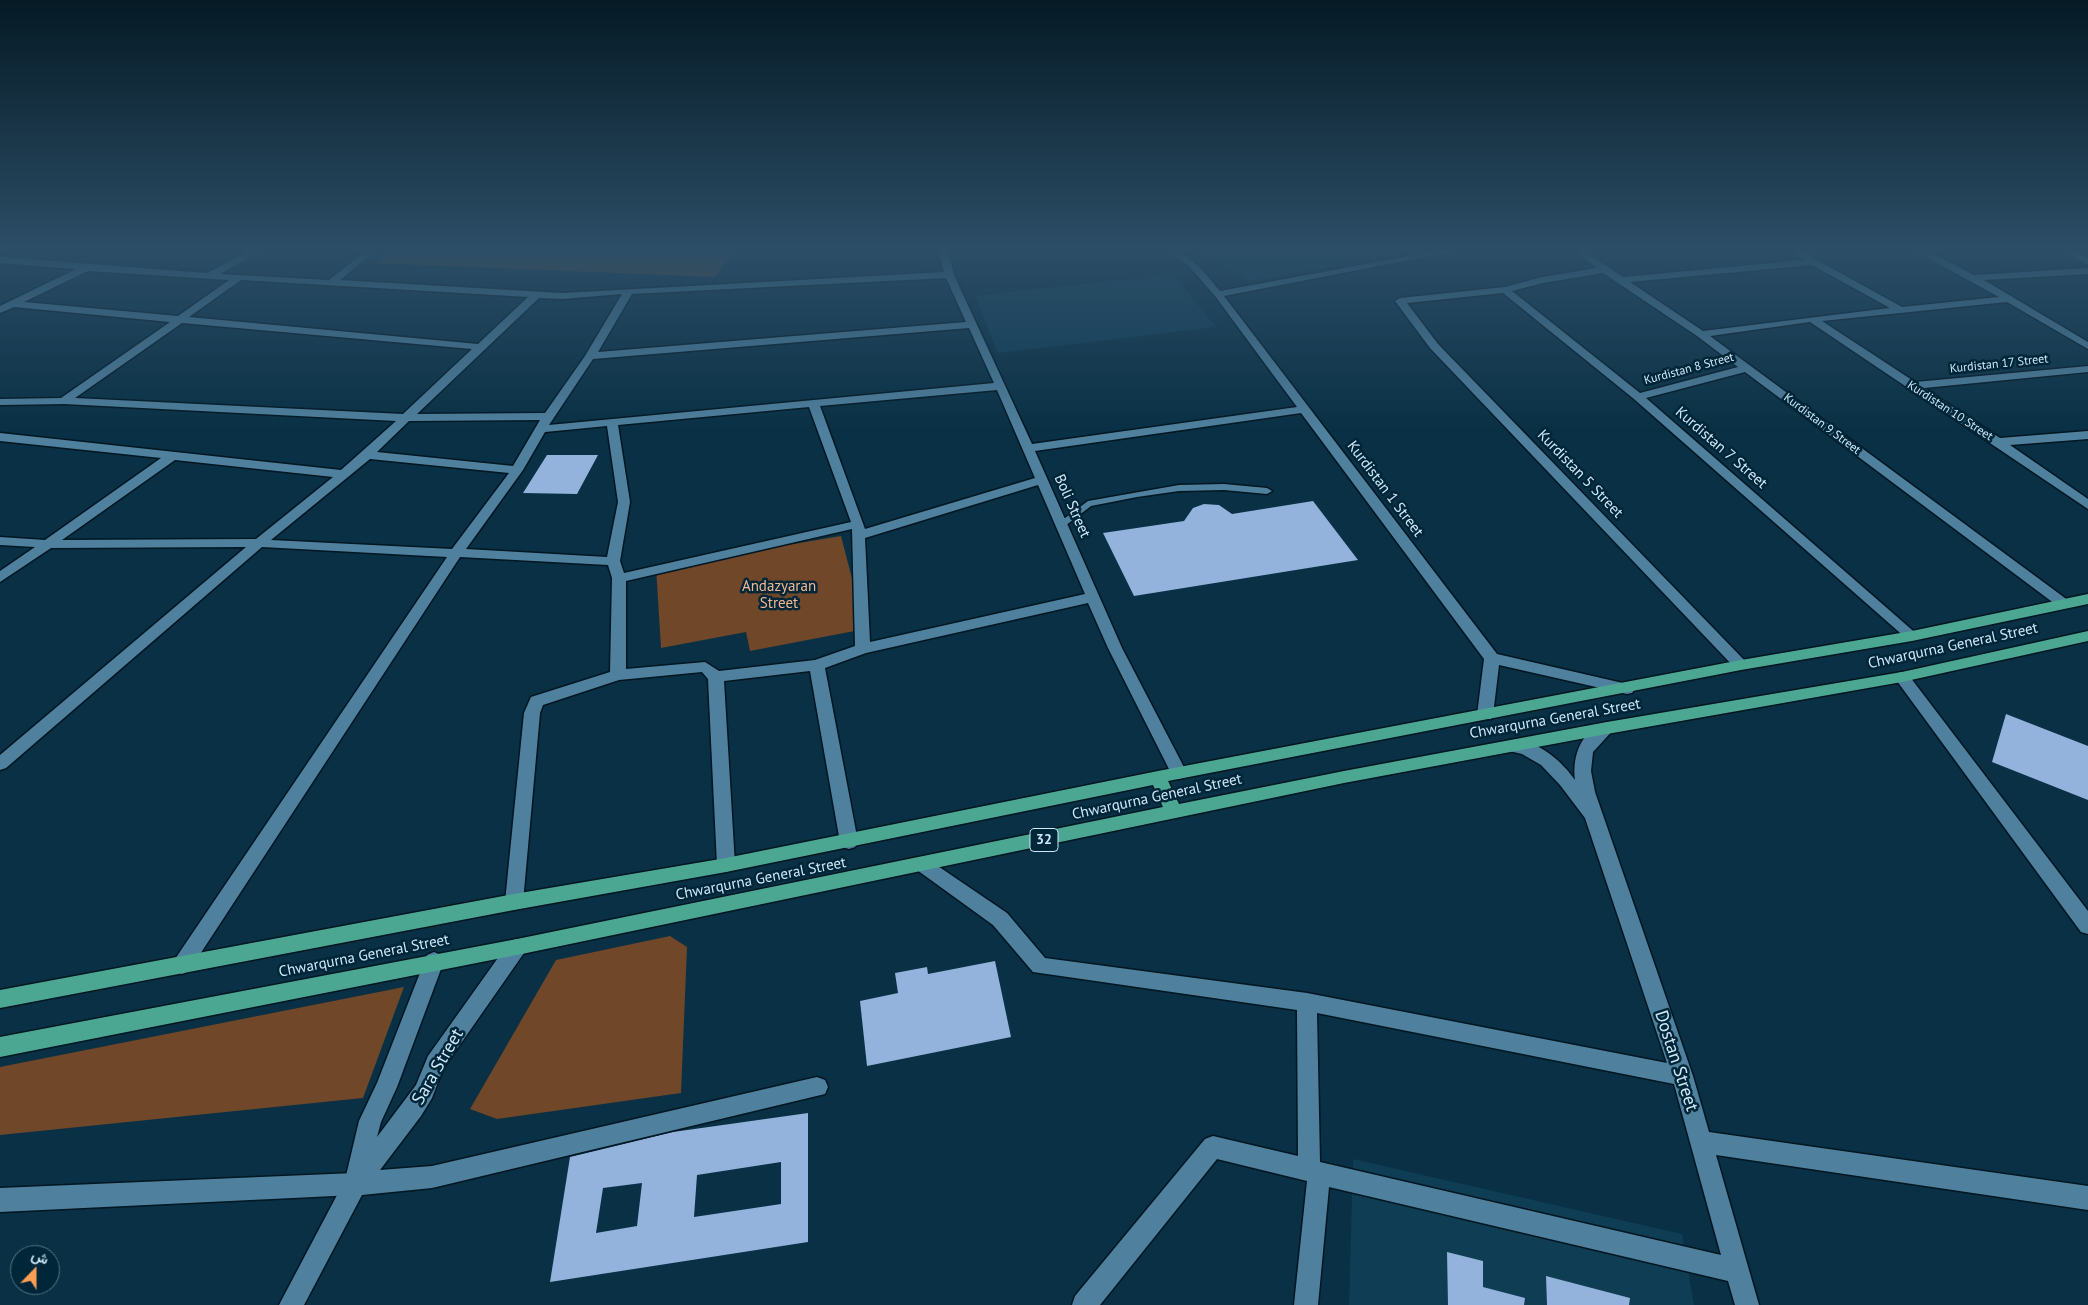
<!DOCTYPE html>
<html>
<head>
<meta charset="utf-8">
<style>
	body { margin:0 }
	#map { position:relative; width:2088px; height:1305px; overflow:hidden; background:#093044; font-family:"PT Sans",Vazirmatn,sans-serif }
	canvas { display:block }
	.north { position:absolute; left:10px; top:1245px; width:50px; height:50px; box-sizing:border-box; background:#002639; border:1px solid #537486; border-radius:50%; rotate:22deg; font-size:14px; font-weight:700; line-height:20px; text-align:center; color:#d0e9f9 }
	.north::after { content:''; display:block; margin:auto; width:18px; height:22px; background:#fc9d54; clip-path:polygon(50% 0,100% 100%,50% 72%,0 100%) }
</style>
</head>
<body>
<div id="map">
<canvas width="2088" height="1305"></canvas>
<div class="north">ش</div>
</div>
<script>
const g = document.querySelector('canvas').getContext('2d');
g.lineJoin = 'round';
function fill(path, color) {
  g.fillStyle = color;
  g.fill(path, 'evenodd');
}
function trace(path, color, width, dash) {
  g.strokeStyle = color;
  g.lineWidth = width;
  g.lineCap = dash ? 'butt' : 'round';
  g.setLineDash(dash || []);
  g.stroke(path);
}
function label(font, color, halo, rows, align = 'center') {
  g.font = font + ' "PT Sans",sans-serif';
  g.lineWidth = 5;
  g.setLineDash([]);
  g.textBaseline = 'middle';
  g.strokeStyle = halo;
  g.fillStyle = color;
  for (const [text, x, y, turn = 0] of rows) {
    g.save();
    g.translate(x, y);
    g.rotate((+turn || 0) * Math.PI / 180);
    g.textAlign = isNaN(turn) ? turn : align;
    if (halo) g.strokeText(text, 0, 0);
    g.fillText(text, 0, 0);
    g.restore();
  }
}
const built = new Path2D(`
	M1195 249H1425L1251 281Z
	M1173 274 1216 327 998 353 975 296Z
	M1353 1159 1682 1234 1694 1305H1349Z`);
const green = new Path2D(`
	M393 249H735L715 277 375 263Z
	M841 536 865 629 750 651 746 632 661 648 656 567Z
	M670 936 687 947 681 1093 497 1119 470 1109 556 960Z
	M404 987 363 1098 0 1135V1067Z`);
const building = new Path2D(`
	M547 455H598L577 494 523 493Z
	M1313 501 1358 560 1134 596 1103 533 1184 521 1193 508 1204 504 1219 505 1232 514Z
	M2006 714 2088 746V800L1992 762Z
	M995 961 1011 1037 867 1066 860 1001 898 993 895 973 927 967 928 974Z
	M808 1113V1242L550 1282 570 1157 673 1132ZM781 1162V1204L694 1217 697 1175ZM642 1183 637 1226 596 1233 603 1188Z
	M1447 1252 1483 1261V1287L1525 1298 1524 1305H1448Z
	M1546 1276 1630 1298 1629 1305H1547Z`);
const lane = new Path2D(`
	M1224 484 1267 488 1272 491 1267 494 1224 490 1179 491 1137 497 1091 506 1065 526 1062 527 1057 524 1088 501 1179 485Z`);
const street = new Path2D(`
	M247 249 263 250 220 274 329 280 368 249H378L340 280 563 293 944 272 938 249H947L954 275 1032 444 1297 407 1215 296 1188 265 1161 249C1188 249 1204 272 1220 291L1447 249H1467L1224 296 1497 654 1627 684 1632 685 1635 689 1632 693 1627 694 1499 665 1493 715 1491 719H1479L1477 715 1484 659 1301 413 1035 451 1122 648 1187 773 1185 777 1179 779 1173 777 1108 648 1088 603 866 653 825 668 858 842 855 847 849 849 843 847 840 842 810 671 724 681 735 865 732 870 726 872 720 870 717 865 708 679 702 672 619 680 543 705 540 713 523 902 521 907 514 910 507 907 505 902 524 713 531 697 610 672 612 578 608 565 460 557 189 971 182 974 175 971 172 965 175 959 447 557 262 547 6 768 0 770V755L246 547 51 548 0 582V571L35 547 0 545V537L45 540 161 458 0 441V433L341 470 396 421 64 404 0 405V399L61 398 170 322 14 307 0 313V306L76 269 0 263V257L207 273 249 251ZM88 271 229 280 178 316 24 302ZM946 278 966 322 598 352 632 294ZM241 280 528 297 478 344 189 317ZM622 294 585 356 545 413 417 414 539 298 563 299ZM182 323 472 349 403 414 75 398ZM969 328 994 383 549 425 593 359ZM997 390 1035 478 865 529 820 406ZM809 407 851 522 624 573 620 561 630 502 618 425ZM540 420 513 466 377 452 409 421ZM607 426 618 502 607 557 466 549 523 470 545 432ZM370 459 509 473 452 549 271 540ZM175 460 333 477 256 539 62 540ZM1038 485 1085 594 870 642 865 538ZM852 529 855 646 815 660 719 671 705 662 626 669V581Z
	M1571 249H1581L1623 277 1804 260 1787 249H1834L1806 254 1902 307 1999 297 1911 249H1923L1974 275 2088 268V274L1984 280 2088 342V349L2007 302 1822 321 1915 382 2088 366V372L1924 388 2000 438 2088 431V439L2010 445 2088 499V509L1810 322 1710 336 2069 601 2071 604 2069 607H2059L1745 372 1646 398 1919 636 1917 639H1907L1634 399 1503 293 1407 303 1438 344 1749 665 1746 669H1736L1430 348 1395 301 1400 298 1505 287 1542 277 1597 268ZM1812 265 1890 308 1703 331 1630 282ZM1603 273 1697 336 1738 367 1640 393 1512 291 1543 283Z
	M2057 249H2069L2088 258V265Z
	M1902 672 1907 673 2088 911V934L2081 932 1897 681 1894 677 1897 673Z
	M1607 722 1613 724 1615 728 1593 752 1591 771 1595 792 1693 1076 1709 1132 2088 1186V1210L1716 1155 1759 1305H1735L1728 1281 1329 1187 1318 1305H1294L1307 1181 1217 1159 1100 1305H1072L1075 1296 1205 1139 1213 1136 1298 1156 1297 1010 1033 972 993 925 917 870 914 865 917 860 923 858 929 860 1007 913 1045 958 1307 993 1667 1063 1585 818 1560 785 1541 765 1522 754 1505 750 1503 746 1505 742C1532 734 1561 760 1575 780 1572 756 1581 730 1607 722ZM1317 1013 1674 1084 1721 1255 1320 1162Z
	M517 939 524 941 527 947 524 953 443 1069 432 1098 421 1116 380 1170 432 1166 817 1077 825 1080 828 1087 825 1094 432 1188 362 1195 304 1305H279L345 1180 359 1121 377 1083 427 955 434 952 441 955 444 961 397 1087 381 1122 377 1137 416 1085 428 1056 510 941Z`);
const secondary = new Path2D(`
	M355 1173 363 1176 366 1184 363 1192 355 1195 0 1212V1188Z`);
const highway = new Path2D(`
	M2088 594V604L1912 641 1741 670 1168 781 1179 804 1344 771 1607 722 1902 672 2088 631V641L1902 682 1607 734 1344 783 517 955 0 1057V1037L517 939 1163 807 1153 785 726 872 514 910 0 1008V990L514 894 726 858 1158 771 1741 660 1912 631Z`);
const farStreetnames = [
	["Kurdistan 17 Street",1999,364,-6],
	["Kurdistan 8 Street",1689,369,-15],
	["Kurdistan 10 Street",1950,411,33],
	["Kurdistan 9 Street",1822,424,37]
];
const shields = [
	[1044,840,28]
];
const shieldNames = [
	["32",1044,840]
];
const streetNames = [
	["Kurdistan 7 Street",1721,448,41],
	["Kurdistan 5 Street",1580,474,46],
	["Kurdistan 1 Street",1385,489,53],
	["Boli Street",1072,506,66],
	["Chwarqurna General Street",1953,646,-12],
	["Chwarqurna General Street",1555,719,-10],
	["Chwarqurna General Street",1157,797,-12],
	["Chwarqurna General Street",761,879,-11],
	["Chwarqurna General Street",364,956,-11]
];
const parkNames = [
	["Andazyaran",779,587],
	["Street",779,604]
];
const nearStreetnames = [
	["Dostan Street",1676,1061,72],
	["Sara Street",438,1067,-60]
];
fill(built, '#0e3d54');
fill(green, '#704728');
fill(building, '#93b2dc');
trace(lane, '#001724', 3);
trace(street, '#001724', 3);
trace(secondary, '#001724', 3);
trace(highway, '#001724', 3);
fill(lane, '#4f809d');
fill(street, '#4f809d');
fill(secondary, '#4f809d');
fill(highway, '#4ba792');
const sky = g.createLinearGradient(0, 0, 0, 432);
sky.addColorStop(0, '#051a25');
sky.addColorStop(0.58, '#2c4e67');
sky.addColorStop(1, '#2c4e6700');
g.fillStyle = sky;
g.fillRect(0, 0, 2088, 432);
label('12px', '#d0e9f9', '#002639', farStreetnames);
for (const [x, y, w] of shields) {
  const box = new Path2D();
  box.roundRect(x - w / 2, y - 11.5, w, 23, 4);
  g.fillStyle = '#002639';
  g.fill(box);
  trace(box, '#d0e9f9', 1);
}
label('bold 14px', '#d0e9f9', null, shieldNames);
label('15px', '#d0e9f9', '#002639', streetNames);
label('15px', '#f4b78e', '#002639', parkNames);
label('18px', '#d0e9f9', '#002639', nearStreetnames);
</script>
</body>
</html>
